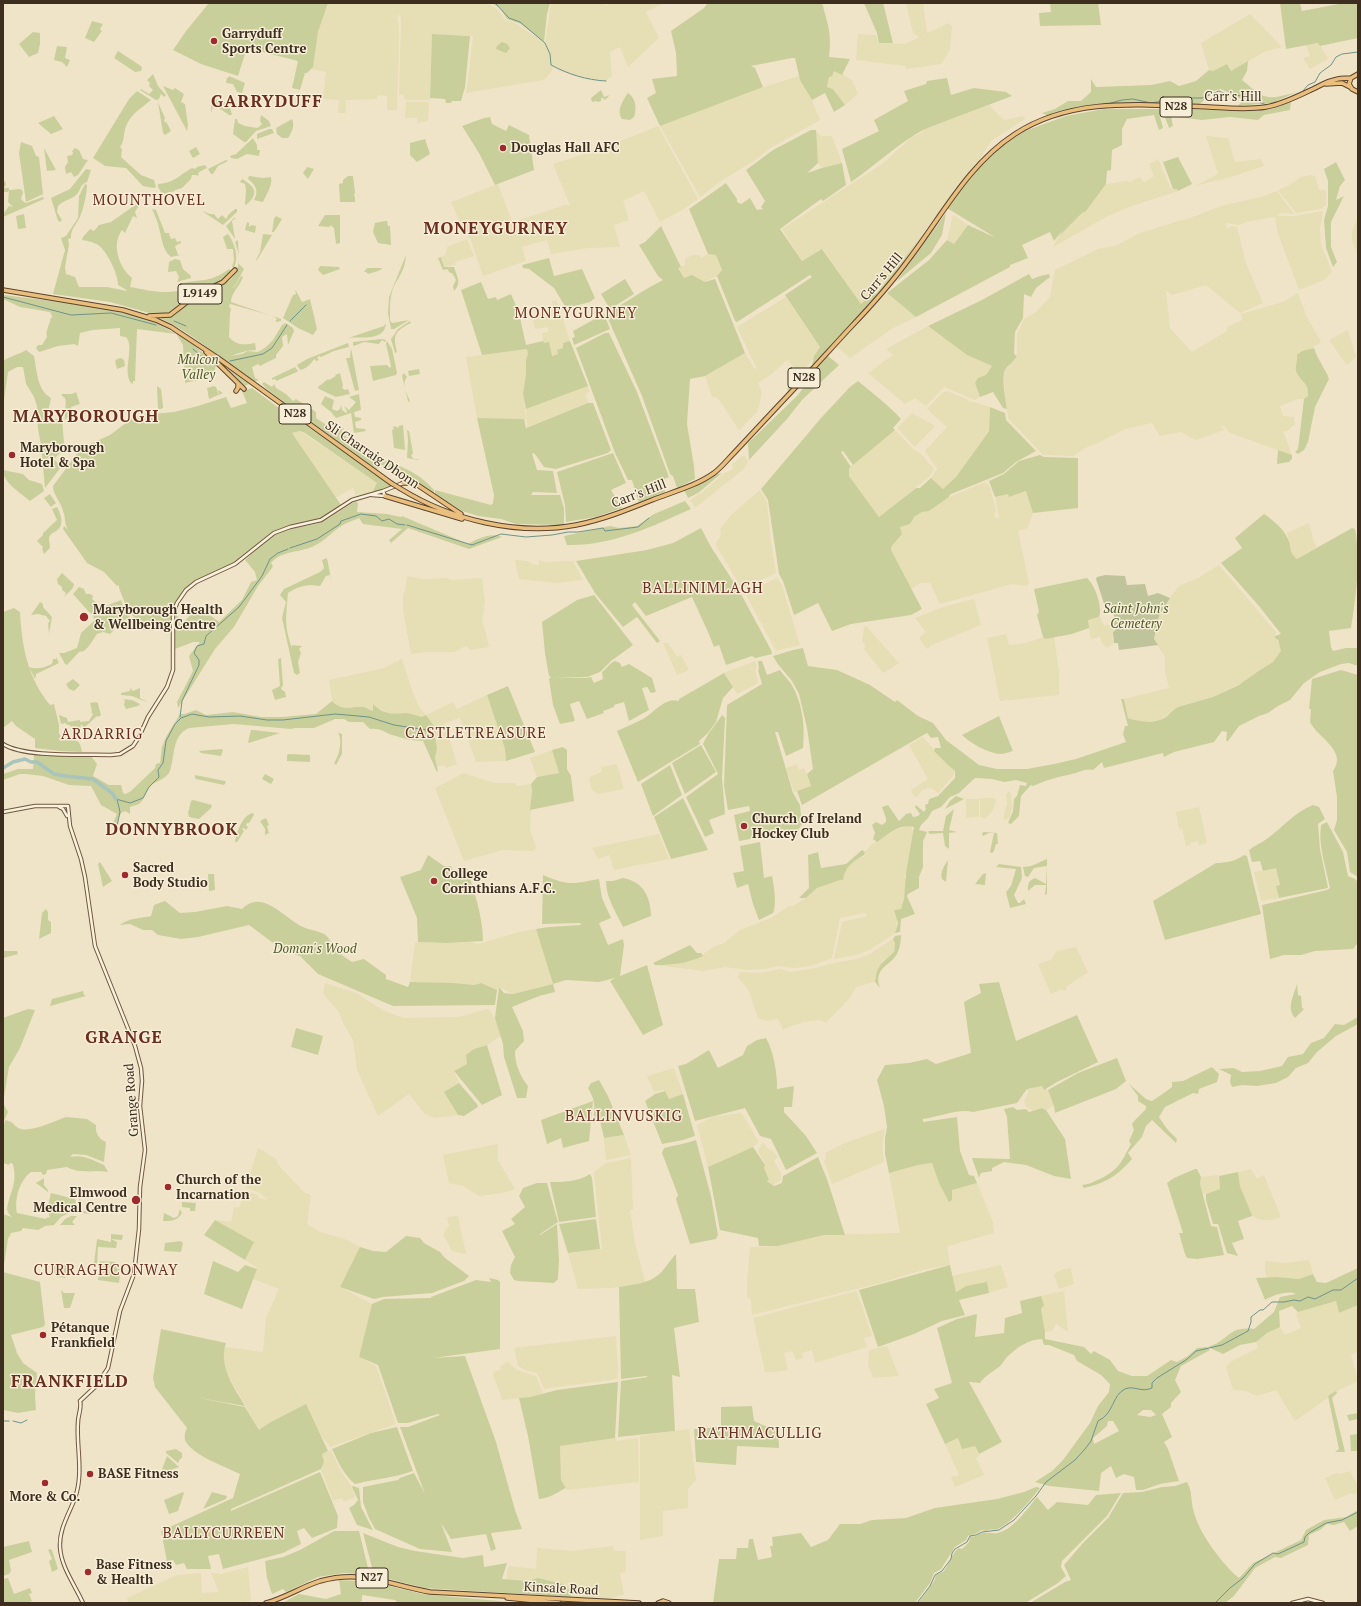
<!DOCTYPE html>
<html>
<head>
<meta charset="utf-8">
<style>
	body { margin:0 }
	#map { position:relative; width:1361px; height:1606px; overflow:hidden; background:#f0e4c8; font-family:"PT Serif",serif }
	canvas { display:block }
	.frame { position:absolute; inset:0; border:4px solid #3d2e20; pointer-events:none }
</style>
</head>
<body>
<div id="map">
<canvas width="1361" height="1606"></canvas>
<div class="frame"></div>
</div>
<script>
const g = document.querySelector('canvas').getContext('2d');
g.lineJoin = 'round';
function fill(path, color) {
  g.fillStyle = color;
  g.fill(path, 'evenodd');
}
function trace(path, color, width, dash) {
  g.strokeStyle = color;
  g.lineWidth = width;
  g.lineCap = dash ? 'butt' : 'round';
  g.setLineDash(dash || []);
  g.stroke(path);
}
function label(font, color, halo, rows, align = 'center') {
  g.font = font + ' "PT Serif",serif';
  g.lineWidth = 3;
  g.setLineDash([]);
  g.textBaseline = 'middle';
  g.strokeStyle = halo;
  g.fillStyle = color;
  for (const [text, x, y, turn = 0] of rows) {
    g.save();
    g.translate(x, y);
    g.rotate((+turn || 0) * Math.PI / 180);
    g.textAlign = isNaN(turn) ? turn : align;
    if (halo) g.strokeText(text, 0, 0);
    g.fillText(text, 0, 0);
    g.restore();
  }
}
const farmland = new Path2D(`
	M328 3H488L499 11 505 20 515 23 545 43 551 3H604L605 6 611 3H664L646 12 659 38 628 67 620 47 610 52 612 76 606 81 585 79 560 71 551 66 553 70 544 80 466 93 468 80 473 36 432 34 430 100H405L403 94 399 95 401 21 400 14 397 18 399 26V39L397 110H387V96L378 95 377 99 346 100V113H338L339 100 323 99 326 72 312 69 318 32Z
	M906 3H923L927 33 949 23 952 27 950 50 941 64 906 69 905 66 856 60 858 34 876 35 879 43 905 44 919 37 913 33Z
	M1250 14 1282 47 1264 52 1231 71 1227 64 1213 71 1209 70 1201 43Z
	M1319 43 1328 59 1310 69 1303 58 1310 56 1306 45Z
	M834 70 852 80 858 94 845 105 833 89 827 87 829 77Z
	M799 76 813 103 820 120 769 149 754 161 724 179 700 197 660 126 754 90Z
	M406 102H429L428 121 417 123V118H405Z
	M989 105 1004 120 1023 116 1025 119 991 141 980 159 877 293 867 298 861 305 823 249 802 261 782 229 882 164 913 136 922 133 925 129Z
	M658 126 698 199 682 210 660 222 644 191 623 201 629 220 614 225 620 247 589 248 551 254 547 240 522 247 526 261 483 276 471 241 472 240 465 234 451 202 498 184 513 224 516 221 565 205H570L553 164 606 147Z
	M815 130 821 136H832L842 163 822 168 818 163Z
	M1206 136 1228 138 1235 162 1261 159 1264 166 1231 177 1195 186 1218 174Z
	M1158 159 1171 189H1178V191L1132 206 1108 216 1053 247 1059 236 1082 213 1086 211 1106 184 1126 181 1130 182 1140 177 1144 182 1154 176 1149 164Z
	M1311 175 1315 176 1319 190H1326V205L1321 209 1296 213 1278 190 1288 186 1301 177Z
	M1277 191 1294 214 1280 213 1277 216H1294L1323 211 1320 228 1321 244 1332 272 1324 280 1299 290 1278 234 1275 217 1250 221 1238 225 1226 223 1227 229 1232 226 1237 227 1246 263 1263 303 1240 313 1206 285 1172 295 1166 291 1170 328 1192 352 1227 331V327L1242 320 1241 314 1283 302 1298 293 1306 315 1321 342 1309 350 1302 351 1296 366 1299 377 1306 382 1308 389V396L1304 399H1298L1280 406 1283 416 1294 417 1295 424 1287 431H1283L1292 455 1230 433 1226 428 1220 425 1224 430 1196 440 1181 432 1160 436 1152 423 1125 429 1098 443 1087 447 1073 456 1043 455 1008 418 1003 375 1006 369 1015 360 1017 356V334L1024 319 1036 312 1050 297 1055 270 1098 249 1115 246 1140 233 1179 221 1190 218 1221 206 1261 197Z
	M953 215 968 225 954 244 947 240Z
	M1358 216V254L1352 241V232Z
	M467 239 474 256 455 262 456 265 444 267 441 257 445 255 447 247Z
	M708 254 716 255 722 270 717 276 705 282 692 275 684 278 678 268 685 265V259L692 255H699L701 258Z
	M887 293 916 317 893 328 850 358 836 346Z
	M786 297 820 347 811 362 799 373 787 360 772 374 758 383 762 392 758 411 739 430 718 398 712 397 705 376 745 353 755 370 756 367 737 327Z
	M552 301H557L570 341 563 343V348L558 354 551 356 543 343 542 333 548 332V327L535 329 532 316 553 310Z
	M928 326 967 355 992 366 986 375 978 378 975 383 980 397 975 400 944 387 926 406 915 398 905 404 868 373 893 355 886 349Z
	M1348 330 1356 357 1347 365 1329 340Z
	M527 349 529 354 526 360V374L523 394 526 419 477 418 466 357Z
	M588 386 589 392 586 394 588 403 527 427 526 409Z
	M947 391 967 399 970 402H974L990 407 989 430 956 477 943 489 931 478 937 469 925 451 947 427 927 409 942 393Z
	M912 413 935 426 915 447 897 428Z
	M895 430 914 450 920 453 934 469 929 477 879 517 849 476V468Z
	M300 431 378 483 372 493 357 497 353 488 335 498 292 433Z
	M744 455 748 462 744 469 695 508 690 500 704 491 723 474 733 469 732 464Z
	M985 482 989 485 996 509 994 517 999 519 995 497 1008 494 1010 497 1027 491 1033 513 1028 528 1018 531 1029 583 1027 586 1012 584 940 604 930 583H921L911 589 891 550V547L902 534 900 527 910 524 915 516 922 511H929L949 497Z
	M760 490 767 502 771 542 776 573 742 589 715 544 720 538 721 533 720 529 731 515Z
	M1309 523 1313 539 1317 547 1297 559 1291 554 1287 533Z
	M515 560 528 561 532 564 539 565V560L544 562 573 561 583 580 557 583 519 579Z
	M1219 565 1276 632 1275 636 1282 651 1273 662 1260 670 1246 681 1213 697 1178 707 1173 709 1166 716 1159 720 1142 722 1128 718 1124 699 1169 688 1165 672V657L1154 640 1159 616 1165 604 1179 586 1196 579Z
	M407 576 423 579 448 578 450 580 482 578 485 601 482 622 485 629 489 647 470 650 467 646 461 648 460 650 453 652H426L411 654 403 610V594L405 592Z
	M777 578 782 585 800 645 776 651 745 593Z
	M974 599 981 625 932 645 927 649 919 638 926 632 915 618 943 607Z
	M1099 617 1101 618 1104 626 1115 622V631L1114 637 1112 638 1114 643 1107 648 1102 643 1100 637 1091 639 1087 620Z
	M866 626 899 663 883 673 864 649 865 645 862 641 864 627Z
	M1006 634 1009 645 1026 643 1043 637 1045 639 1054 637 1059 671V695L1000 701 987 638Z
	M663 643H668L677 657 681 655 689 670 677 675Z
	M402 659 413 693 420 708 426 715 453 702 457 709 487 695 505 749 506 761 476 762 459 715V718L445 723 457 764 446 768 444 765 437 767 435 758 437 748 435 738 436 729 422 717 408 713 400 714 388 713 376 707 373 711 361 707 343 708 339 707 332 701 329 680 384 668Z
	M755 661 757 667 755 670 758 683 737 694 724 673Z
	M923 737 939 756 955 771 953 776 938 793 931 788 922 790 917 797 914 796 911 790 928 779 909 745Z
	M552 750 559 773 537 777 530 758Z
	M617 764 624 789 598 794 591 789 589 777 602 772 601 767Z
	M797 764 799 770 804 768 811 786 794 792 786 768Z
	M464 773 494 783H516V786L531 784 532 791 530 829 536 848 534 851 503 850 464 861 435 788Z
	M1008 791 1011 793 1012 807 1010 816 1007 819 1003 820 1007 803 1006 795Z
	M980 798H995L996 800 993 810 985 819 980 817Z
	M966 799H979V817L966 818Z
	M1199 807 1207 843 1199 845 1198 841 1190 843 1191 845 1186 846 1182 828 1179 829 1176 812Z
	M908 826H911L913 831V837L908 867 905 876H903L906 879 904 899 901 909 894 910 897 919 896 929 895 933 871 949 857 955 834 959 842 922 867 916 865 913 840 918 832 958 811 966 794 968 778 966 765 969 746 970 725 967 704 971 655 965 694 960 715 946 724 943 740 930 773 917 789 906H793L806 898 817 888 840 879 846 868 860 857H864L865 852 871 845 889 832Z
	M659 834 669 859 614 870 609 855 598 859 592 848Z
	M1276 868 1280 885 1276 886 1279 898 1261 901 1254 872Z
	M536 929 553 984 513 994 499 987 497 990 481 983 474 985 410 982 415 943 418 942 447 943 470 942 478 944 519 932Z
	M893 939 895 943 894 952 881 964 877 981 856 987 849 999 826 1023 820 1020 804 1022 789 1027 783 1030 778 1019 768 1021 758 1018 749 991 738 977 740 972 760 973 780 969 790 972 816 968 830 964 856 959 868 955Z
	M1076 947 1088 972 1066 987 1067 990 1064 991 1062 989 1051 994 1038 964 1051 960 1057 951Z
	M325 983 356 993 384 1011 404 1018 458 1017 488 1009 495 1018 501 1036 487 1045 474 1049 467 1064 454 1071 459 1083 445 1092 458 1115 435 1118 425 1114 409 1094 378 1116 357 1070 353 1040 344 1025 339 1012 323 994Z
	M674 1068 683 1094 669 1099 664 1090 654 1092 647 1076Z
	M1042 1086 1048 1090 1054 1106 1046 1110 1041 1108 1033 1111 1026 1107 1024 1101 1028 1093 1027 1089Z
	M740 1113 743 1115 759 1142 753 1147 708 1167 697 1125 712 1117Z
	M885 1129 882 1145 884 1162 832 1184 824 1161 826 1158 825 1153 845 1143Z
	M624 1135 631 1155 606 1160 604 1138Z
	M763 1142 769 1150 770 1149 773 1151 778 1157 774 1161 781 1173V1180L773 1185 769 1182 764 1168 765 1165 758 1151Z
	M498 1144V1160L515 1189 503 1193 479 1196 463 1186 449 1183 443 1155Z
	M258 1148 276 1159 280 1167 305 1193 311 1195 307 1224 320 1232 345 1239 360 1247 340 1287 372 1304 359 1357 376 1366 396 1424 330 1447 319 1432 306 1405 269 1423 259 1430 224 1368V1347L263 1352 266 1318 279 1289 253 1279 257 1268 245 1260 253 1242 215 1220 231 1222 234 1207 239 1208 245 1191 258 1195 259 1198 269 1200 259 1193 246 1187Z
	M631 1158 633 1209 630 1210 635 1243 645 1281 643 1284 611 1288 578 1289 568 1253 602 1249 594 1172 606 1163Z
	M932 1163 933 1167 952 1200V1190L977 1183 993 1222 994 1233 948 1246 947 1247 950 1265 926 1269 880 1283 752 1315 751 1299 747 1297V1282L750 1247 778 1246 824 1235 900 1233 889 1173 918 1165Z
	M1251 1169 1257 1179 1264 1175 1281 1217 1271 1220H1262L1255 1218 1252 1215 1240 1186 1238 1172Z
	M1218 1175 1220 1189 1206 1194 1202 1193 1200 1184 1201 1177Z
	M458 1216 466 1254 452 1251 444 1236 445 1230 449 1226 447 1217Z
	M1309 1260 1313 1274 1299 1279 1277 1277 1267 1278 1265 1271V1261L1286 1263Z
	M1001 1265 1008 1287 989 1293 987 1283 966 1286 955 1292 952 1276Z
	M1070 1268 1071 1269 1074 1284 1059 1289 1054 1274 1061 1270Z
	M856 1291 858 1294 872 1336 864 1338 867 1347 815 1363 812 1350 802 1353 803 1358 796 1360 792 1351 784 1353 788 1370 775 1372H765L753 1318Z
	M1064 1291 1068 1332 1056 1324 1052 1331 1045 1332 1041 1308 1043 1305 1041 1296Z
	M1336 1301 1339 1313 1358 1305V1351L1351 1355 1358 1381 1339 1390 1295 1421 1276 1390 1257 1396 1246 1391 1233 1390 1226 1367 1230 1362 1258 1348 1259 1350 1256 1342 1267 1333 1280 1327 1285 1335 1301 1328 1296 1314 1298 1312Z
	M616 1336 618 1367 617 1379 544 1389 537 1373 527 1371 518 1366 514 1348Z
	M887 1346 899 1376 873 1378 868 1365 869 1350Z
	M508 1362 517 1370 536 1376 543 1393 530 1397 502 1400 493 1374 495 1371 501 1370 500 1366Z
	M689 1429 696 1480 688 1489V1508L663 1511V1536L640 1540V1436Z
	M615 1438 617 1441 638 1438 639 1482 567 1490 561 1480 560 1446Z
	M958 1438 975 1446 979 1456 976 1458 984 1475 955 1487 951 1477 959 1475 945 1444Z
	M331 1450 340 1470 352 1487 355 1497 344 1502 342 1498 333 1501 321 1469 324 1462 322 1454Z
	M1350 1471 1358 1486V1493L1354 1494 1351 1493 1335 1500 1325 1478 1336 1473 1340 1474Z
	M613 1546 615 1551H626V1571L620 1574 624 1594 611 1598 571 1597 569 1590 563 1584 538 1578 528 1581 507 1579V1570L509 1566 536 1569 537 1548 572 1551Z
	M248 1567 251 1601 237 1603H128L127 1598 177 1575 201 1573 202 1593 219 1592 211 1573 221 1574Z`);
const green = new Path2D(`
	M209 3H328L318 32 313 67 307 73H305L300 90 292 88 298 61 247 48 238 76 201 64 173 50 186 31Z
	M491 3H550L547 14 544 42 521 24 507 19 500 8Z
	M708 3H822C828 24 832 35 829 57L850 59 842 75 834 71 832 76 829 77 827 87 833 89 845 105 834 112 825 93 812 100 800 80 795 58H792L751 66 755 68 763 87 660 126 647 98 656 93 652 79 677 76 676 53 671 31 704 8Z
	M864 3H883L893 43H879L877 33Z
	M1050 3H1098L1101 25 1040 26 1039 13 1051 12Z
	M1280 3H1300L1302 11 1344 3H1358V38L1320 46 1318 43 1286 49Z
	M92 21 103 24 100 29 102 31 94 42 85 38Z
	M33 32 40 33V44L38 53 29 57 19 44Z
	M432 34 470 36 465 87 461 101H452L451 103H446L445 99 430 98Z
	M502 42 507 44 510 48 506 53 496 49 497 46Z
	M57 46 67 47 65 58 70 60 67 67 62 62 54 60Z
	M118 51 141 66 142 68 141 71 135 72 114 58Z
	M1248 61 1247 71 1242 80C1267 101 1266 100 1297 92L1272 103 1238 106 1243 100 1221 89 1213 91 1199 105 1119 103 1081 106 1049 116 1042 113 1055 109 1068 101H1081L1091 92V79L1096 87 1151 85 1170 81 1179 86 1196 81 1209 70 1213 71 1227 64 1231 71Z
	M153 74 158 86 166 95 164 97 161 94 159 99 156 100 140 90 141 89 149 94 153 90 149 86 150 83 147 80Z
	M229 76 245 83 242 93 237 92 233 84 226 83 227 77 228 78Z
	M947 78 951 95 974 88 1006 92 1012 96 925 129C898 143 876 165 851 182L842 149 879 131 874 120 908 101 904 91 926 84 927 81Z
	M163 86 173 90 175 88 184 94 181 102 185 104 188 125 187 131Z
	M601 90 604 97 610 95 605 100 603 98H601V101L598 102 596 101 592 102 591 98Z
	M137 91 151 100C142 108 133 112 127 124 123 131 125 142 120 147L122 149 121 157 141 175 154 180 156 187 154 188 143 186 126 168 105 166 93 158 129 99Z
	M628 93C636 98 637 109 634 117L630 120 622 119C616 111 623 100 628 93Z
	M212 96H214L218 101 229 103 232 115H229L216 106 213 107 211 113Z
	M158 102 165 118 164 121 167 123 171 131 165 135 163 133Z
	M1291 102 1290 110 1264 115 1258 120 1230 117 1202 120 1171 116 1173 126 1169 128 1165 117H1160L1163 128 1159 130 1154 115 1127 119 1122 129V145L1112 150 1111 170 1107 171 1106 184 1086 211 1082 213 1059 236 1062 231 1054 241 1050 232 1022 245 1028 258 1010 265V267L916 317 887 293 929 260 947 240 954 244 968 225 996 238 947 208 973 174 997 149 1025 131 1066 116 1104 109H1189L1236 111 1266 110Z
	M261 115 269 121 271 126 256 131 246 142H244L233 134 235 119H237L238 123 245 126 257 128 259 127 262 124 260 121Z
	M54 116 63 129 51 134 38 123Z
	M490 117 492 124 506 131 509 125 529 135 534 170 495 185 479 153 462 126 484 118Z
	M292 119C295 125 292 133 288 138H282L277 134 276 128Z
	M269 129H272L274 133 257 139V134Z
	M811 130H816L818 163 807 173 822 168 842 163 846 185 823 201 821 199 780 229 802 261 822 249 861 304 867 298 877 293 930 225 885 287 789 392 787 389 812 365 814 356 820 347 785 295 812 277 810 275 737 322 735 321 717 276 722 270 716 255 708 254 689 209 726 183 737 199V202L741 204 750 198 757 210 763 209 761 207 765 201 746 170 773 150Z
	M253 138 257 145V150H260L259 156 247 154 237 159 231 158 230 156 236 154Z
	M425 139 430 154 417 162 410 155V143Z
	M21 142 32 146 36 156 39 157 43 194 26 202 19 153Z
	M196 147 200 154 193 158 189 151Z
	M44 148 56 170 47 171Z
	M75 148 79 150 83 159 88 160 78 175 74 177 71 172 66 174 65 167 68 162 67 156 72 155 73 153 72 151Z
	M1178 157 1192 184 1178 191 1177 189H1173L1163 162Z
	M226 160 228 161 218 166 213 174H211L208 169Z
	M1336 162 1345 180 1340 186 1336 200 1344 196 1331 222V247L1337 262 1333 267 1326 248 1324 220 1328 206V181L1324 169Z
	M205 165 207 168 199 172 198 176 196 175H192L191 179 182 188 175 190V191L162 194 158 187V184C175 183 179 175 192 168L195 169 197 167Z
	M307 167 314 169 308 179 303 173Z
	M86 169 91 170 87 182C80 184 81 190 77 194 72 200 63 200 58 206L57 212 62 220 60 222 58 221 51 198 70 189Z
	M249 176 263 178 271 177C273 185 266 195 263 202L254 200C259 191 256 185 248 179Z
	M348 176H353L355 192 354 196 355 197V202H340L339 184 343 183V180Z
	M242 179C256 187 259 194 246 205L245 204 246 190 245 184 240 182Z
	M5 180 6 185 4 188H9V190L21 189 23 192 21 199 24 202 26 203 43 197 44 199 3 217V214L9 206 13 207 8 202 9 190 8 192H3V184Z
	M85 184 87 185C87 192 84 207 81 214 79 222 70 229 71 238L68 239 69 245 65 267 66 274 75 277 79 287H107L127 291 125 289 118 285C118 274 107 251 98 245 93 242 88 241 82 240L83 237 90 229 94 231 99 225 111 222 138 203 139 205 135 212 137 218 133 216 125 233 122 230C111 245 119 267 132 278L130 287C147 290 161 294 178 291L179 284C200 278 209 284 229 269L232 271 224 280 196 293 186 300 170 314H153L110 302 53 294 65 250 61 238 66 236 78 218 79 196Z
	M152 209 156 210 165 233H170L169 234 171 239 175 238 177 242 181 241V243L175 246 178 255H181L171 257C162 250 162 238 159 228 158 222 155 216 152 209Z
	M235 209H237V212L223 225 202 211 210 214H214L218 219 222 215 226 219 229 214Z
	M946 213 942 235 931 253 896 282Z
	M24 214 26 228 18 229 16 216Z
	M325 215H340V243L336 244 334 228 331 226 332 224 329 227 318 226Z
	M276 216 282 219 274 232H272L274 219Z
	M234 218H236L232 221 235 239 226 226Z
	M385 221H387L388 226H390L391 245 378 243 373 232 375 223Z
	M247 222 249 223V227L252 225 256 226 255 233 245 230Z
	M661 226 681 267 678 268 684 278 692 275 705 282 715 279 745 353 705 376 690 379 687 424 694 466 695 479 677 488 673 476 670 474 642 396 606 314C625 303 643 290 663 280L658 276 639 245 645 242Z
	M228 234C235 244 239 256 234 268L232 267 234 260 233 249H227L223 237Z
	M263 234 272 235 257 260H256L260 252Z
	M238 240 239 264 244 269 243 271 236 284 231 289 236 285 241 276 243 277C240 286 231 293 231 302L281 319V321L275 322 277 319 273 316 230 304 229 306 231 309 230 313 229 337C237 346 244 345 255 343L256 350C247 350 239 353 231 356L242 354 248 351 258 352 266 347 273 340 282 325 286 323 293 328 294 331 288 345 287 334 282 337 283 346 276 355V358L260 366 258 364 252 367 255 378 259 380 253 382C222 360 193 333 158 317L168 316 195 298 230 280 238 270 237 269C241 260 238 251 235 242Z
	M406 255C406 266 400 276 395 284 389 295 390 309 390 320L392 323 409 320 394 329H391L388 314 389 297Z
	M441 257 444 267H454C457 277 462 283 454 291L453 286 456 280 452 273H450L447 269 443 270 438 258Z
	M549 258 554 276 582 269 595 298 590 302 566 308 554 288 529 269 523 268 522 265Z
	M175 259 180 260 183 269 191 276V278L177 282 179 277 176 271 168 272 169 262Z
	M320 266 339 267 340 269 323 275 318 270Z
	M367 268H381L382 269 378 271 368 274 366 272H364Z
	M1029 274 1032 279 1040 276 1049 274 1050 277 1036 288 1031 297 1024 294 1023 318 1015 332 1014 354 1017 356C1014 362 1008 365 1005 370 1001 378 1006 400 1007 409L1003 408 993 392 980 397 975 383 978 378 986 375 992 366 967 355 928 326 982 300Z
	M625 279 634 294 610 309 601 294Z
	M481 282 488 299 496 297 497 300 511 294 519 313 526 345 543 341 544 343 549 342 552 356 558 354 557 350 563 348V343L570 341 588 386 526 409 523 394 526 374V360L528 354 527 349 482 355 461 290Z
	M295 290 296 291 302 302 310 299 317 329 313 335 298 328 283 318 293 295 296 294Z
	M5 295C54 302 105 304 151 321 160 324 168 330 176 334L137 329 135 381H133V384L131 383C122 371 135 347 126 337L120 336V328L93 330 80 333 78 346 74 344 58 346 39 352 36 348 38 345H42L47 337C45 331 50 324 51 317L53 318 50 312 20 307 3 299V296Z
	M604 314 610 329 574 345 572 338 575 337 573 331Z
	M410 321 411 323C394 332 393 334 397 352L395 353 391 339 398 329Z
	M386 323C385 342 361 336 348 338L384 326Z
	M605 333H609L637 392 669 477 662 480 665 492 639 503 632 480H628L615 453 576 348Z
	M178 334 194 345 216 365 213 377 185 383 183 345 177 335Z
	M382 339 386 340 385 342 382 340 379 344 364 342 354 346 353 345V342Z
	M387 341 392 349 397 373 396 375 373 381 370 366 387 365 390 368 391 366 386 344Z
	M348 343 349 347 334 351 321 357 319 356 317 358 319 360 316 361 314 359C311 364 306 369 300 370L297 365 307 359Z
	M351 348 359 390 355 391 346 358H350Z
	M1314 348 1317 356 1327 374 1329 379 1315 407 1308 442 1304 450 1298 454 1295 452 1298 449 1304 399 1308 396C1309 381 1300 382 1296 371 1295 365 1298 361 1297 355L1302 351Z
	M26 350 34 356C37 371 37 390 51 398L48 412 49 421 62 418 64 443 68 449 63 450 54 459 61 467 45 488 41 445 38 429 37 406 34 397 26 384 23 367H17L8 372 3 407V361C10 356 18 355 26 350Z
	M828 356 839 365 802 400 787 419 749 460 748 443 797 396 808 382 813 370Z
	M117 359 121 358 124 360 125 366 117 369 115 361Z
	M215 359 249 384 242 387Z
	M295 367 298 371 297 372 276 381 275 379 272 380V378Z
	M419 369 420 374 409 376 408 371Z
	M340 373 343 385 342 388 345 390 348 389 350 394 336 397 319 389 318 387 328 379 329 380 336 376 335 375Z
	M404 373 407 377C401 384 407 394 410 401L409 402 408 401 402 376Z
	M858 381C871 392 890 406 901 419L893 428 895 430 853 465 843 451 841 452 851 467 849 468V476L879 517 916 488H920L931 478 943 489 956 477 989 431 990 407 1005 413 1006 420 1036 451 1016 462 1003 473 951 494 949 496V497L929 511 922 512 915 516 910 524 900 527 902 534 891 547V550L922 609 911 615 851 624 832 631 818 603 794 615 783 581 779 574 768 500 761 489 821 418 850 387Z
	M264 382 272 387 274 384 276 388 286 394 293 401 296 399 316 412V418L328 426H332L334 430 342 426 341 429H343V427L344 429 342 430 343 434 363 449 364 456 380 467 379 468 376 469 269 391 262 384Z
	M157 386 161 389 163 406V408L158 410Z
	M214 386 216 387 219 396 218 390 223 393 209 399 207 388Z
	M252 388 295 420 301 422 393 486 372 493 377 483 305 433 300 431 292 433 341 505 321 518 281 528 269 534 234 563 188 587 175 602 172 611 171 610 172 612 171 626 160 624 159 627 153 631 143 630 126 606 119 588V585L117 586 104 572 87 563 63 529 64 526 68 530C64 523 66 519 63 511 61 502 53 495 53 486L79 451 90 444 110 435 131 419 141 415 174 412 198 406 226 397 231 408 247 403 242 391Z
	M76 392 80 404 71 407 74 416H69L65 420C64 412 67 405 65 398L63 397 61 394H72Z
	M359 394 361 410 354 412 355 417 361 418V420L355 422 356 428 365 429 366 431 354 433 351 413 336 418 331 412 321 404 325 396 334 400 332 409 337 411 340 409 341 405 342 410 346 413 347 411 344 406 349 410 356 402 349 397Z
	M588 403H593L611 450 608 453 556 469 544 467 535 454 532 453 537 470 553 471 557 493 533 492 531 495H560L564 508V525L516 524 501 519 478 516 462 511 435 494V490L491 505 493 503 494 495 477 418 524 419 526 428Z
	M403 425 405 450 394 448 392 430 394 429V428H392L395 426 398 428 399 426Z
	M407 430 409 431 413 453 411 456 414 459H418V460L407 458 408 440Z
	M1278 450 1292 455V459L1289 462 1277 464Z
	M613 453 626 483 611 490 622 508 596 517 566 522 565 505 557 472Z
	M367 455C392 462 417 470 434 490V494L414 482 402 479Z
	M1040 455 1044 457 1078 458V508L1033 513 1026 491 1009 497 1008 494 995 497 989 481 1004 474 1019 461Z
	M3 470 23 474 29 480 42 484 44 491 30 501C21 493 3 483 3 470Z
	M722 473 698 493 688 498 684 490 714 475Z
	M50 494 56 503 51 507 44 498Z
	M356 501 358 503 357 512 387 514 401 517 402 516 468 544C477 539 491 532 502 537L469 549 408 528 391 543 389 540 402 529 363 524 359 518C352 521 343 524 337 529 329 535 323 542 314 546 300 553 282 550 271 563L273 566 272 568 258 586 234 627 215 649 178 708 177 702 193 671 189 656 200 642H193L175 649 174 628 176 614 183 623 198 606 219 622 242 600 251 582 257 580 255 572 245 560C257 549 268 535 284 530 295 527 307 526 318 523 332 518 343 508 356 501Z
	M685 501 691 509C651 527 612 546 567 545L564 536 610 526 619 528 637 526 654 514Z
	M57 507C61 514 65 526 56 531 53 533 50 534 49 538 49 541 50 545 50 548L44 554 42 549 43 547 37 541 43 535V533L57 520 52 509Z
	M1264 514C1273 520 1283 528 1288 539 1292 548 1288 552 1297 559L1352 528 1355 529C1361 558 1356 598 1351 628L1329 631 1331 647 1333 651 1346 648H1358V666L1349 663 1341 664 1320 672 1304 683 1290 700 1278 706 1268 713 1259 716 1239 726 1228 741H1226L1227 732 1222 731 1214 742 1174 752 1164 757 1163 753 1104 768 1102 762 1093 770C1082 769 1082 772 1072 774 1058 777 1046 780 1033 786L1031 785 1021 796 1019 816 1011 824 1008 823 1013 811 1014 799 1017 796 1020 785 1026 786 1027 783 1016 780 1004 782 992 779 975 778 959 793 950 797 941 807 932 811 928 818 921 825 919 830 927 832 923 841V867L919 877V888L908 894 907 896 915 914 901 919 900 932 895 933 898 923 894 910 901 909 904 899 906 873 914 827C899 823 888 834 877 842L873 839 875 833 872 825 876 822 882 825 886 822V818L882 807 888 805 899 821 906 814 911 813 913 817 918 816 920 814 915 807 916 805 924 812 926 809 925 806 926 804H928L929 799 938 796 955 778V771L947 764 934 751 935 748H941L938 737 931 738 927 733 802 805 797 791 811 786 807 774 813 769 807 728 799 694 792 681 777 663 773 656 793 650 803 648 808 666 837 670 870 685 895 702 897 700 918 716 933 723 946 740 979 765 997 769H1027L1054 764 1076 759 1126 742 1123 734 1125 726H1128L1121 699H1124L1128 718C1139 722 1155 724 1166 717 1170 714 1173 709 1178 707L1213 697 1239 685 1260 670 1273 662 1281 651 1278 640 1275 638V636L1281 634 1259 606 1221 563 1242 548 1235 538Z
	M701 528 711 547 740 592 771 650 772 654 755 658 752 656 726 665 719 645 714 647 708 632 692 597 646 616 635 602 632 605 660 641 657 643 637 617 623 627 595 593 576 561 647 550 673 543Z
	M327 558 332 584 330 575 326 576 320 586C308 584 298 586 288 593 286 616 284 626 292 648V645L302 646 299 649 301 653 298 662 300 673 297 675 294 673 282 618 286 602 280 595 284 589 320 572 324 568 322 560Z
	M62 573 74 584 73 588 64 597 66 593 62 590V587L58 584 57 579Z
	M1087 578C1095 585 1103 607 1099 617L1088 620 1089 628 1072 634 1045 639 1043 637 1037 615 1039 612 1034 589Z
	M79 587 84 589 86 594H90L93 596 92 599 98 604 97 605 101 608 121 600 124 608 130 617 123 621 110 634 103 632 97 634 89 646 84 651 79 652 67 665 65 664 59 653H64L77 648 81 633 95 620 92 614 89 612 73 594Z
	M594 595 633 645 611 661 600 672 587 677H554L586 678 591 677 594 683 603 679 602 672C607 669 609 663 615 661L620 663 622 667 629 664 652 678 656 692 651 693 647 687 642 688 649 710 629 721 624 702 614 705V707L603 711 604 713 587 719 579 701 570 704 575 721 560 724 553 705 549 679 551 677 549 676 545 653 542 622 577 600Z
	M40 602 43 604V607L52 617 49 634 48 623 50 621 46 616 38 614 31 615Z
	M14 608 20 612C22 646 27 677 50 705L54 704 59 725V734C69 744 80 733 82 752L60 751 35 748V739L16 726 12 721 3 728V612Z
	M56 657 59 663 36 674 35 679 37 683 29 667C36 670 46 667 52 664L53 659H56Z
	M281 658 283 685 281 689 285 692 286 697 275 700 272 690 280 686 278 659Z
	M758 661H762L767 675 780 670C784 676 790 681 793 687 803 706 805 728 803 748L786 756 778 732H775L793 793 800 805 802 824 798 830 739 841 734 815 750 811 749 806 728 810 724 786 727 705 762 684 758 670 759 669Z
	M1341 670 1358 675V877L1350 872 1347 852 1334 830 1337 820V797L1333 771C1348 751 1317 737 1310 722L1311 709H1309L1312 679Z
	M724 673 733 687 723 698 716 722 708 733 699 741 700 744 638 782 617 731C626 727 635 723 643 719 655 712 665 697 679 701V699Z
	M73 679 80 685 74 691 69 689 66 684Z
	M508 686 535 752 506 761 505 749 487 695Z
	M130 688 133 691 140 688V698L149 703 132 696 121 695V693L130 691Z
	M121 699 132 700 140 704 138 706 126 709 124 705 125 700Z
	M332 701C343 711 346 707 360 707 364 706 369 710 373 711V704C384 715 392 714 406 713 411 713 417 716 422 717L426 715 436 729 435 738 437 748 435 758 438 771 437 772 436 770 423 741C413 741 402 738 392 735 383 732 381 728 370 729L363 722H349L344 719H335L314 728H295L291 729 234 724 189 728C172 735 175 756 170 771 167 778 158 781 153 784 146 789 146 797 141 802 138 806 134 805 130 807V814L125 811 121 813 116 825 113 823 117 814 101 805 91 786 69 785 43 776 25 774H20L3 780V774L18 769H33L34 754 91 756 97 764 93 776 109 785H121L123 793 126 794 131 791 155 768 156 764 160 763 162 747 166 737 180 714H184L196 710 206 715 233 712 261 717H282L316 714Z
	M96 702 98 703C98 705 101 714 101 715L98 717 97 716 84 728 81 724 80 729 74 730 71 726 66 724V723L61 724 59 715 67 718 68 722 80 720V722L89 721 93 714 91 712 92 711 90 703Z
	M722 715 725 718 722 778 725 814 709 820 714 833 705 837 686 797 718 774 703 744C707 734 716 724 722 715Z
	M999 716 1013 751C1009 752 1004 754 1000 754 988 753 970 743 962 735Z
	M251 730H253L280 733 249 743 248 742Z
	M338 733 342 734V754L336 765 334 763C339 756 343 740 338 733Z
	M701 745 716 772 685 794 672 763Z
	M563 747 567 750V769L571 776 574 801 530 810 532 791 531 784 537 777 559 773 552 750Z
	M221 749 223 750 221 756 201 753 199 751Z
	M289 754 310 755V762L287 761V755Z
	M670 765 682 795 653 816 641 784Z
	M265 774 274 779 271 784 262 779Z
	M195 775 225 781 226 782 224 785 196 779 195 778Z
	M956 796 964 799 945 809 950 801Z
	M683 798 708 850 671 859 654 817Z
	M193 800 212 805 211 808 199 819 189 817 188 813 191 801Z
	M1313 805 1319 807 1325 819 1318 824 1320 849 1328 888 1279 898 1276 886 1280 885 1276 868 1263 871 1260 861 1252 862 1249 850C1255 845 1262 843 1268 838 1283 827 1295 812 1313 805Z
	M954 809 949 830 957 832 949 833V849L945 846 943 833 930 834 928 832 929 831H943L946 816Z
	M253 813 254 815 249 823H247L246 825 248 827 246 830 244 828 242 829 244 831 237 842H235C237 832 242 815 253 813Z
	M266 818 269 825 267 826 269 833 265 835V829L260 821Z
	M1327 822 1343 852 1348 876 1355 879 1358 882V943L1353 949 1315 951 1301 955H1284L1270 959 1262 905 1327 890 1330 888C1326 868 1318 846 1321 825Z
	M984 832 997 833 998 844H996L994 851 992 853 990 852 994 833H989L983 836 982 833Z
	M760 842 764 878 772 876C774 888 777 902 773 913L759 920 753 904 748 884 737 888 733 873 744 871 740 846Z
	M862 850 865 852 864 855C853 861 844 868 843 880H840L817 888 806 898H799L809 888 808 855 818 852 821 868 846 864Z
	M428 855 444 866H451L453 871 467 868C474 892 483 916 483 941L447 943 418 942 417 918 400 877 421 870Z
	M1244 855 1247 856 1261 914 1165 940 1153 901 1216 863C1226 863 1236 861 1244 855Z
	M1047 859V894L1045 895 1046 885H1035L1028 891C1028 883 1028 881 1035 878L1046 884 1047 866 1034 868 1028 877 1025 876 1023 867 1031 866Z
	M948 860 946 882 942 879C940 872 944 866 948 860Z
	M100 862 112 881 103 887 98 864Z
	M999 864 1021 867 1022 878 1014 895 1018 903H1020L1024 899 1026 904 1010 908 1006 892 1011 886 1016 869 996 867Z
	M986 873 985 885 975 884 983 874Z
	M208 874H214L215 890 209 891Z
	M543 875C569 886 572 884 599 879L602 898 611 918 599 923 608 945 623 939 624 945 620 976 647 965 663 1025 643 1035 610 981 615 978 599 982 566 980 553 984 555 992 539 996 512 1007 523 1031 524 1041 515 1051C515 1064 520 1076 528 1086L526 1098H517L504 1057 503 1044 495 1018 499 987 504 993 513 994 553 984 536 929 549 927 581 925 580 923 542 924Z
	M623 878C642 881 651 896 651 916L623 927C616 912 606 898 606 881H613Z
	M165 901 180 913 195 912 227 906 242 909C262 888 284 918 303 927 310 930 318 931 324 934 330 937 332 946 337 951 342 955 347 959 352 962L364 959 386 975V979L408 987 410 982 453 983 474 985 481 983 497 990 495 1005 393 1006 318 974 300 956 284 951 249 925 198 937 181 939 158 935 152 930H143L130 924 120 925C128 918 142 918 151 916L154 905Z
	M46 909 48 912V920L51 922V933L39 939 42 913Z
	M901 935C901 941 900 948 897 954 890 966 873 968 880 988L875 982 877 971 881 964 894 952 895 943 893 939 895 936Z
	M690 945 697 953H701L703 956C689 963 671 965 655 965L653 963Z
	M3 951H17L18 954 3 958Z
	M999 982 1016 1041 1077 1015 1098 1062 1057 1082 1044 1090 1042 1086 1027 1089 1017 1103 973 1112C960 1108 938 1117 923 1119V1122L957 1117 960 1151 969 1175 974 1176 977 1183 952 1190V1200L949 1202 939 1183 932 1163 918 1165 889 1173 885 1154V1139L887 1127 884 1106 877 1080 885 1065 909 1063 927 1059 936 1064 971 1053 964 1002 981 993 979 984Z
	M1297 984 1298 995 1301 996 1302 1008 1304 1009 1295 1018C1286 1008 1294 995 1297 984Z
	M83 991 84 995 86 996 50 1006 52 999Z
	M28 1009 35 1010 20 1048 9 1067 3 1103 8 1112 3 1123V1018Z
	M1358 1017V1024L1336 1036 1317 1052 1308 1063 1296 1068 1288 1077 1276 1083 1257 1086 1242 1085 1232 1087 1230 1082 1231 1075 1219 1069 1234 1068 1242 1072 1260 1071 1282 1066 1288 1057 1303 1054 1311 1043 1324 1038 1335 1024 1344 1025Z
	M296 1028 323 1036 318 1055 291 1047Z
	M766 1038C773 1050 778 1075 777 1089L794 1086 792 1107H784V1112L806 1136 817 1153 786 1170 771 1139 760 1136 745 1108 695 1121 678 1066 686 1064 709 1050 718 1068 743 1055 747 1046 757 1040Z
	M487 1045 502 1095 482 1105 454 1071 467 1064 466 1055 474 1049Z
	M1117 1058 1126 1081 1116 1089 1055 1113 1054 1106 1048 1090 1078 1073Z
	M1212 1067 1219 1074 1217 1082 1199 1089 1198 1094 1193 1093 1165 1107 1159 1117 1167 1129 1177 1139 1176 1143 1152 1120 1146 1126 1142 1137 1128 1153 1132 1159C1117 1176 1106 1183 1084 1188L1082 1185C1091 1184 1092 1182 1100 1179 1120 1169 1121 1162 1131 1144L1129 1141 1134 1130 1132 1124 1135 1120 1146 1109V1106L1138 1101V1096L1129 1084 1146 1099 1152 1101 1164 1093 1172 1087V1082L1183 1081Z
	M599 1080 608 1096 624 1135 604 1138 600 1121 593 1123C595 1107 596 1102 588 1088L591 1083Z
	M459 1083 477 1104 478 1107 464 1116 458 1115 444 1092Z
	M665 1091 669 1099 683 1094 695 1136 683 1140 662 1144 645 1101 655 1094Z
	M593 1101 589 1141 563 1148 561 1138 547 1144 541 1120Z
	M1013 1107 1017 1110 1026 1109 1029 1112 1042 1108 1046 1110 1065 1139 1071 1179 1054 1176 1026 1165 1004 1162 992 1168V1171L981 1173 979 1178 972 1158 1010 1159 1007 1117 1004 1109Z
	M66 1117 87 1119 96 1125C95 1133 99 1139 106 1142L104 1162 86 1155 73 1154 70 1157C82 1154 93 1160 104 1165L108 1172C94 1170 78 1174 67 1167L47 1170 46 1174 43 1175 41 1172H31C20 1180 14 1199 17 1213L46 1219V1221V1218L50 1217 47 1210 51 1193 75 1199 76 1202 73 1211 61 1217 54 1225 45 1226 38 1230 23 1228 21 1231 11 1233 8 1239 3 1271V1214L12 1217 9 1214 7 1210C9 1192 18 1186 13 1164L10 1163 9 1165 3 1163V1131L5 1120C16 1122 13 1127 21 1129 32 1132 55 1121 66 1117Z
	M696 1140 711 1196 718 1235 716 1239 690 1244 676 1199 678 1195 662 1153 664 1148C675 1145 685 1144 696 1140Z
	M753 1147 765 1165 764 1168 769 1180 767 1181 774 1186 782 1183 783 1176 818 1157 827 1179 845 1235H824L778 1246H759L758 1238 720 1230 708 1167Z
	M1195 1169H1197L1201 1177 1200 1184 1211 1226 1217 1227 1224 1255 1197 1259 1187 1258 1185 1254 1179 1233H1183L1167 1183 1174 1178Z
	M1238 1172 1240 1186 1252 1215V1216L1238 1221 1244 1239 1232 1243 1238 1256 1227 1253 1218 1224H1213L1206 1200V1194L1220 1189 1219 1176Z
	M590 1174 592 1178 596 1217 559 1222 550 1182C564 1182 577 1182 590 1174Z
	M44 1178V1185L48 1190V1192L36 1183Z
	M537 1183H547L558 1222 540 1234V1235L557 1224 559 1259 558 1279 554 1283 518 1281 514 1280 510 1273 511 1265 515 1257 502 1231 515 1224 511 1219 525 1207 519 1196 523 1188Z
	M79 1199 81 1200 79 1211H91L90 1214 76 1212Z
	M182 1202 196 1203 195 1211H190V1208L182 1207Z
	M180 1209 182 1213C177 1221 172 1221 163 1221L164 1213 174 1218 178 1216Z
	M71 1216H77L72 1222 75 1225H60L65 1219Z
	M596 1219 600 1249 568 1253 559 1224Z
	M215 1220 254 1242 245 1260 204 1235Z
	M111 1234 123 1235 122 1240 111 1239Z
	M406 1236 420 1238 424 1243 440 1252 445 1258 469 1276 464 1281 432 1293 383 1297 374 1299 340 1287 360 1247 373 1251 386 1252Z
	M97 1239 111 1242V1239L117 1242 116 1248 98 1247 97 1268 94 1264Z
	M181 1241 183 1243 181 1252 164 1251 165 1243Z
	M676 1254 677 1289H695L699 1322 674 1328 680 1377 672 1375 675 1431 618 1437 621 1381 648 1377 646 1376 621 1379 619 1287C636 1284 652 1284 664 1269 668 1264 671 1259 676 1254Z
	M100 1261 115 1262 121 1265 119 1283 98 1280Z
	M213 1261 238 1272 245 1265 257 1269 242 1309 204 1294Z
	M52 1262 69 1266 65 1278 55 1276Z
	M950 1265 956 1292 966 1286 987 1282 989 1293 959 1300 965 1315 942 1321 914 1334 878 1347 859 1290Z
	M1358 1268V1305L1339 1313 1336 1301 1298 1312 1292 1306 1279 1311 1280 1327 1267 1333 1256 1342 1240 1345 1223 1354 1208 1347C1229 1341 1227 1326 1254 1329L1274 1312 1280 1297 1296 1294C1288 1290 1273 1295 1265 1300L1256 1278 1277 1277 1299 1279 1313 1274 1317 1282 1326 1283Z
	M3 1272 40 1282 45 1325 43 1327 11 1335 17 1353 23 1363 37 1373 35 1395 36 1410 18 1413 3 1410Z
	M489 1278 498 1280 500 1282V1349L433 1358 465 1356 496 1442 515 1510 522 1529 491 1533 496 1549 491 1551 486 1534 451 1539 441 1523 452 1552 420 1549 375 1529 369 1518 363 1502V1487L398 1480 400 1478 414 1473 425 1494 400 1427H408L440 1415 438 1414 408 1423H398L378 1365 359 1357 372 1304 384 1299 431 1298V1297L476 1280 491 1282Z
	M61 1290 64 1293H75L70 1308H64Z
	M1041 1296 1044 1305 1041 1309 1045 1332V1339L1084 1347 1091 1354 1094 1351 1110 1360 1118 1371 1132 1376H1147L1171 1360 1177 1362 1188 1356 1197 1348 1207 1347 1210 1350 1181 1366 1175 1380 1181 1392 1171 1403V1407L1162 1414 1172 1437 1164 1442 1168 1449 1179 1481 1160 1484 1143 1490H1136L1134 1477 1124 1474 1116 1478 1111 1466 1101 1473 1099 1491 1049 1486 1035 1482 1052 1471 1063 1460 1090 1423 1098 1406 1109 1392 1110 1384 1101 1375 1077 1361 1074 1355 1049 1345H1044L1042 1339C1029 1339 1016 1348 1007 1357 1004 1360 1003 1364 999 1367 992 1372 985 1376 980 1383L969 1382 1002 1442 979 1454 975 1446 962 1449 958 1438 945 1444 926 1404 939 1398 934 1389 952 1383 937 1328 957 1319 977 1314 975 1337 1004 1333 1005 1318 1022 1313 1020 1301ZM1143 1410H1151L1156 1415 1150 1417 1137 1415ZM1108 1421H1113L1119 1431 1094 1444 1093 1438 1107 1426Z
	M161 1329 226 1343C218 1366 234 1387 245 1406L194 1397 245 1407 259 1430 269 1423 306 1404 328 1451 322 1454 324 1462 321 1469 231 1509V1511L320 1472 338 1516 337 1528 312 1538 304 1528 297 1531 301 1544 283 1553 223 1569 219 1554 208 1556 211 1569H187L184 1563 176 1565 173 1560 167 1561 161 1531 233 1498 240 1474C226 1467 191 1455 185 1440 184 1435 185 1432 187 1428L155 1387 153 1378Z
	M618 1382 615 1438 560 1446 561 1480 566 1488C556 1493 550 1498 539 1499L528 1436 519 1398 530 1397 557 1390Z
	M1336 1391 1337 1393 1332 1398 1345 1452H1335L1339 1449 1328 1396Z
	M752 1406 754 1421 765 1426 778 1429 779 1448 737 1446 736 1465 696 1462 694 1429 721 1427V1407Z
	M1358 1413V1419L1349 1421 1347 1415Z
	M397 1427 413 1471C394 1478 375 1479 355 1484 344 1475 338 1462 332 1449L371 1433Z
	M1358 1434V1451H1351L1350 1435Z
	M176 1449 182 1453V1458L180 1459 178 1463 166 1453V1451Z
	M167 1456 179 1467 162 1473 161 1472Z
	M1187 1482C1192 1491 1191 1499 1193 1509 1198 1532 1222 1564 1239 1578L1253 1563 1301 1540 1306 1530 1324 1520 1346 1517 1358 1510V1526L1350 1531 1344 1522 1334 1525 1327 1524 1320 1530 1309 1535 1308 1545 1281 1558 1275 1557 1255 1568 1234 1596 1225 1603H1030L1065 1582 1071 1580 1064 1565 1083 1543 1108 1518 1123 1493 1142 1492 1162 1487 1175 1486Z
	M353 1486 359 1488 361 1507 373 1530 357 1525 356 1523 349 1508 354 1505 358 1500 352 1487Z
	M1036 1487 1040 1488C1030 1501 1014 1520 1000 1528 995 1531 990 1528 986 1531L982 1530 975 1534 968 1536 966 1540 955 1547 941 1569 934 1573 930 1583 915 1603H713L719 1559H736L737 1548H748L749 1539H753L758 1560 772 1557 770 1546H773L772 1537 801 1533 811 1547 828 1540 840 1524H860L872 1520 906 1518 935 1508 997 1499 1024 1492Z
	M183 1492 184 1493 178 1511 169 1514 164 1500Z
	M212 1492 227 1496 226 1499 203 1509Z
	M1121 1493 1107 1516 1062 1561 1061 1567 1066 1576 1058 1583 1027 1602 1020 1603H918L934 1581 936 1575C939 1573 942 1573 944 1571 950 1563 952 1552 959 1548L962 1549 969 1542 970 1537C976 1537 978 1534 982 1533 987 1532 993 1534 998 1533 1014 1529 1027 1509 1037 1497L1048 1510 1057 1502 1088 1505 1096 1495Z
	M334 1531H359L369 1572V1575L344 1573 318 1577 286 1592 283 1589 272 1594 267 1578 265 1561 283 1557 300 1550Z
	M363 1533 398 1547 415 1551 463 1558 483 1555 484 1567 507 1563 502 1579 528 1581 538 1578 563 1584 569 1590 571 1597 424 1588 374 1575Z
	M29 1541 32 1552 9 1560 11 1571 9 1574 3 1576V1547Z
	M50 1549 52 1550 58 1569 52 1572 49 1561 52 1559 48 1550Z
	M8 1578 14 1594 30 1588 32 1593 29 1594 32 1601 26 1603H3V1579Z
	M339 1580 374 1582 422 1594 510 1602 509 1603H398L395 1600 362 1595V1601L356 1603H282L299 1594 326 1599 341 1594Z`);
const cemetery = new Path2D(`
	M1105 575 1125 576 1127 585 1145 584 1148 596 1158 593 1170 598 1159 616 1154 639 1158 645 1119 650 1118 643H1114L1113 632 1115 631 1114 615 1113 613H1107L1096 579 1097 577Z`);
const stream = new Path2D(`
	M495 3 509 18 520 22 545 43 550 54 551 65C568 74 586 80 606 81
	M1303 91 1308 85 1315 82 1320 73 1331 65 1336 57 1342 54 1358 52
	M1293 100 1299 97
	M1107 104 1122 100 1133 99 1151 103 1169 100H1187L1191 98H1202L1219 91C1228 96 1239 95 1250 97 1256 98 1260 104 1267 105
	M3 297 71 315 111 313 156 325
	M174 321 186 326
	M290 321 306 305
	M193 349 208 362
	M230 361 263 354 272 348 287 325
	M407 525 472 545 501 534 526 537 552 535 568 532H578L603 528 605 531 638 527 649 518
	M290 548 317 539 340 524 341 521 361 514 376 516 382 521 389 519 397 524 405 525
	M180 717 182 701 199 665V660L194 653 197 646 204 644 206 636 239 607 248 595 262 576 270 559 278 553 288 549
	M116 799 130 803 143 798 149 787 159 777 158 770 163 763 166 741 175 724 181 718 192 714 209 717 240 716 267 720H283L335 714 347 715 369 717 394 725 427 730
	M117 799 120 812 117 826
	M3 1421H9
	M13 1421 21 1423 27 1420
	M917 1603 930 1586 935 1575 942 1571 951 1559 952 1553 955 1549 967 1542 970 1536 976 1535 982 1532 999 1530 1014 1520 1036 1496 1046 1482 1075 1460 1085 1449 1091 1441 1098 1421C1114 1414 1112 1395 1125 1389 1134 1385 1141 1393 1152 1388V1383L1157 1378 1186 1360 1196 1351 1222 1345 1248 1331 1251 1322V1317L1260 1310H1263L1272 1302H1284L1294 1300 1300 1301 1308 1297 1315 1299 1333 1290H1341L1358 1278
	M1215 1603 1230 1588 1243 1578 1255 1564 1273 1553 1278 1554 1304 1542 1305 1537 1309 1533 1326 1523 1342 1520 1358 1512`);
const river = new Path2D(`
	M3 768 13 762 25 759 31 762H37L54 774 65 776 93 779 112 793 116 799`);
const secondary = new Path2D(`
	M372 495 385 496 383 491
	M3 744C25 758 84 754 111 755L120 754 133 746 139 737 148 717 167 687 173 670V614L177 603 186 590 196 582 235 564 274 533 290 527 321 520 352 500 383 491 403 483
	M59 807 63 809 67 816
	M3 812 35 806H68L70 826 81 859 85 877 95 946 135 1046 141 1068 142 1081 140 1106 145 1150 140 1187 139 1229 134 1274 120 1311 108 1368 96 1386 80 1401C82 1408 78 1415 78 1422 76 1446 84 1473 75 1498 69 1514 59 1529 60 1547 61 1567 75 1585 83 1603
	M1292 1603 1308 1599 1323 1603`);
const trunk = new Path2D(`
	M1358 74 1351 78 1349 84 1352 89 1358 92
	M1326 84 1342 83 1350 87
	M3 290 123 310 156 320 171 327 218 358 391 483
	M149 316 170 315 196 295 223 282 235 270
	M206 352 244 389
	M236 391 238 388V383
	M403 483H412L416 484 461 514
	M401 489C451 520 518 536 576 525 602 520 627 510 652 500 672 492 696 486 714 473 722 467 728 459 734 453 749 437 763 422 777 407 802 381 826 354 850 328 870 307 889 286 906 263 941 218 967 165 1015 134 1073 96 1144 105 1209 107 1228 108 1247 110 1266 107 1283 104 1298 96 1313 89 1320 86 1327 81 1334 80 1339 78 1345 78 1351 78
	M385 496 462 519
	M507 1598 559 1603
	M266 1603C285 1598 301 1587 320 1581 363 1569 389 1585 430 1592L639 1603
	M658 1603 663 1601 669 1603`);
const trunkBridge = new Path2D(`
	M391 483 401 489`);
const markers = [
	[214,41,4,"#9e2a2b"],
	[503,148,4,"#9e2a2b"],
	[12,455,4,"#9e2a2b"],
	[84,617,5,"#9e2a2b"],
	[744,826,4,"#9e2a2b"],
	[125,875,4,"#9e2a2b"],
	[434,881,4,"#9e2a2b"],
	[168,1187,4,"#9e2a2b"],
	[136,1200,5,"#9e2a2b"],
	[43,1335,4,"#9e2a2b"],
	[90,1474,4,"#9e2a2b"],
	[45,1483,4,"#9e2a2b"],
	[88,1572,4,"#9e2a2b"]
];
const shields = [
	[1176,107,32],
	[200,294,44],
	[804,378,32],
	[295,414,32],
	[372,1578,32]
];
const shieldNames = [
	["N28",1176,107],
	["L9149",200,294],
	["N28",804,378],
	["N28",295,414],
	["N27",372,1578]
];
const poiNames = [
	["Garryduff",222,34],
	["Sports Centre",222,49],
	["Douglas Hall AFC",511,148],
	["Maryborough",20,448],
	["Hotel & Spa",20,463],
	["Maryborough Health",93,610],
	["& Wellbeing Centre",93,625],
	["Church of Ireland",752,819],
	["Hockey Club",752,834],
	["Sacred",133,868],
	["Body Studio",133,883],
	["College",442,874],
	["Corinthians A.F.C.",442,889],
	["Church of the",176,1180],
	["Incarnation",176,1195],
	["Elmwood",127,1193,"right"],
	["Medical Centre",127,1208,"right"],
	["Pétanque",51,1328],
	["Frankfield",51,1343],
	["BASE Fitness",98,1474],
	["More & Co.",45,1497,"center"],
	["Base Fitness",96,1565],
	["& Health",96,1580]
];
const streetNames = [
	["Carr's Hill",1233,97],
	["Carr's Hill",882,277,-50],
	["Sli Charraig Dhonn",372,455,34],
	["Carr's Hill",639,494,-21],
	["Grange Road",132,1100,-94],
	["Kinsale Road",561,1589,3]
];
const parkNames = [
	["Mulcon",198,360],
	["Valley",198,375],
	["Saint John's",1136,609],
	["Cemetery",1136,624],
	["Doman's Wood",315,949]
];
const quarterNames = [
	["MOUNTHOVEL",149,201],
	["MONEYGURNEY",576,314],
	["BALLINIMLAGH",703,589],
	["CASTLETREASURE",476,734],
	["ARDARRIG",102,735],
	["BALLINVUSKIG",624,1117],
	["CURRAGHCONWAY",106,1271],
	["RATHMACULLIG",760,1434],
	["BALLYCURREEN",224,1534]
];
const districtNames = [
	["GARRYDUFF",267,102],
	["MONEYGURNEY",496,229],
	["MARYBOROUGH",86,417],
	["DONNYBROOK",172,830],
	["GRANGE",124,1038],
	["FRANKFIELD",70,1382]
];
fill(farmland, '#e6deb5');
fill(green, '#c9cf9b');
fill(cemetery, '#bfc49a');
trace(stream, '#6f938a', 1);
trace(river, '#a9c4bc', 3.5);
trace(secondary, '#6f573f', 4.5);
trace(trunk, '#5b4430', 5.5);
trace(secondary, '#faf1dc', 2.5);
trace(trunk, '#eabe7c', 3.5);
trace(trunkBridge, '#5b4430', 5.5, []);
trace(trunkBridge, '#eabe7c', 3.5);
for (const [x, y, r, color] of markers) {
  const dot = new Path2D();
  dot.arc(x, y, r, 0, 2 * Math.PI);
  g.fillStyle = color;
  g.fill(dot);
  trace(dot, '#f7eed8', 1.5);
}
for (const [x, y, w] of shields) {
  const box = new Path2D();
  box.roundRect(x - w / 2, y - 10, w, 20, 3);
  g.fillStyle = '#f7eed8';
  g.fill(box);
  trace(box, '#3d2e20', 1);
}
label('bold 12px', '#3d2e20', null, shieldNames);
label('bold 13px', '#3d2e20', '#f7eed8', poiNames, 'left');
label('13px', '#3d2e20', '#f7eed8', streetNames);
label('italic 13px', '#4d5a26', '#f7eed8', parkNames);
g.letterSpacing = '1px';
label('15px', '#6b2e1e', '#f7eed8', quarterNames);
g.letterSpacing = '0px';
g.letterSpacing = '1px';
label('bold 17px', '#6b2e1e', '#f7eed8', districtNames);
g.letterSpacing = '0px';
</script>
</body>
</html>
